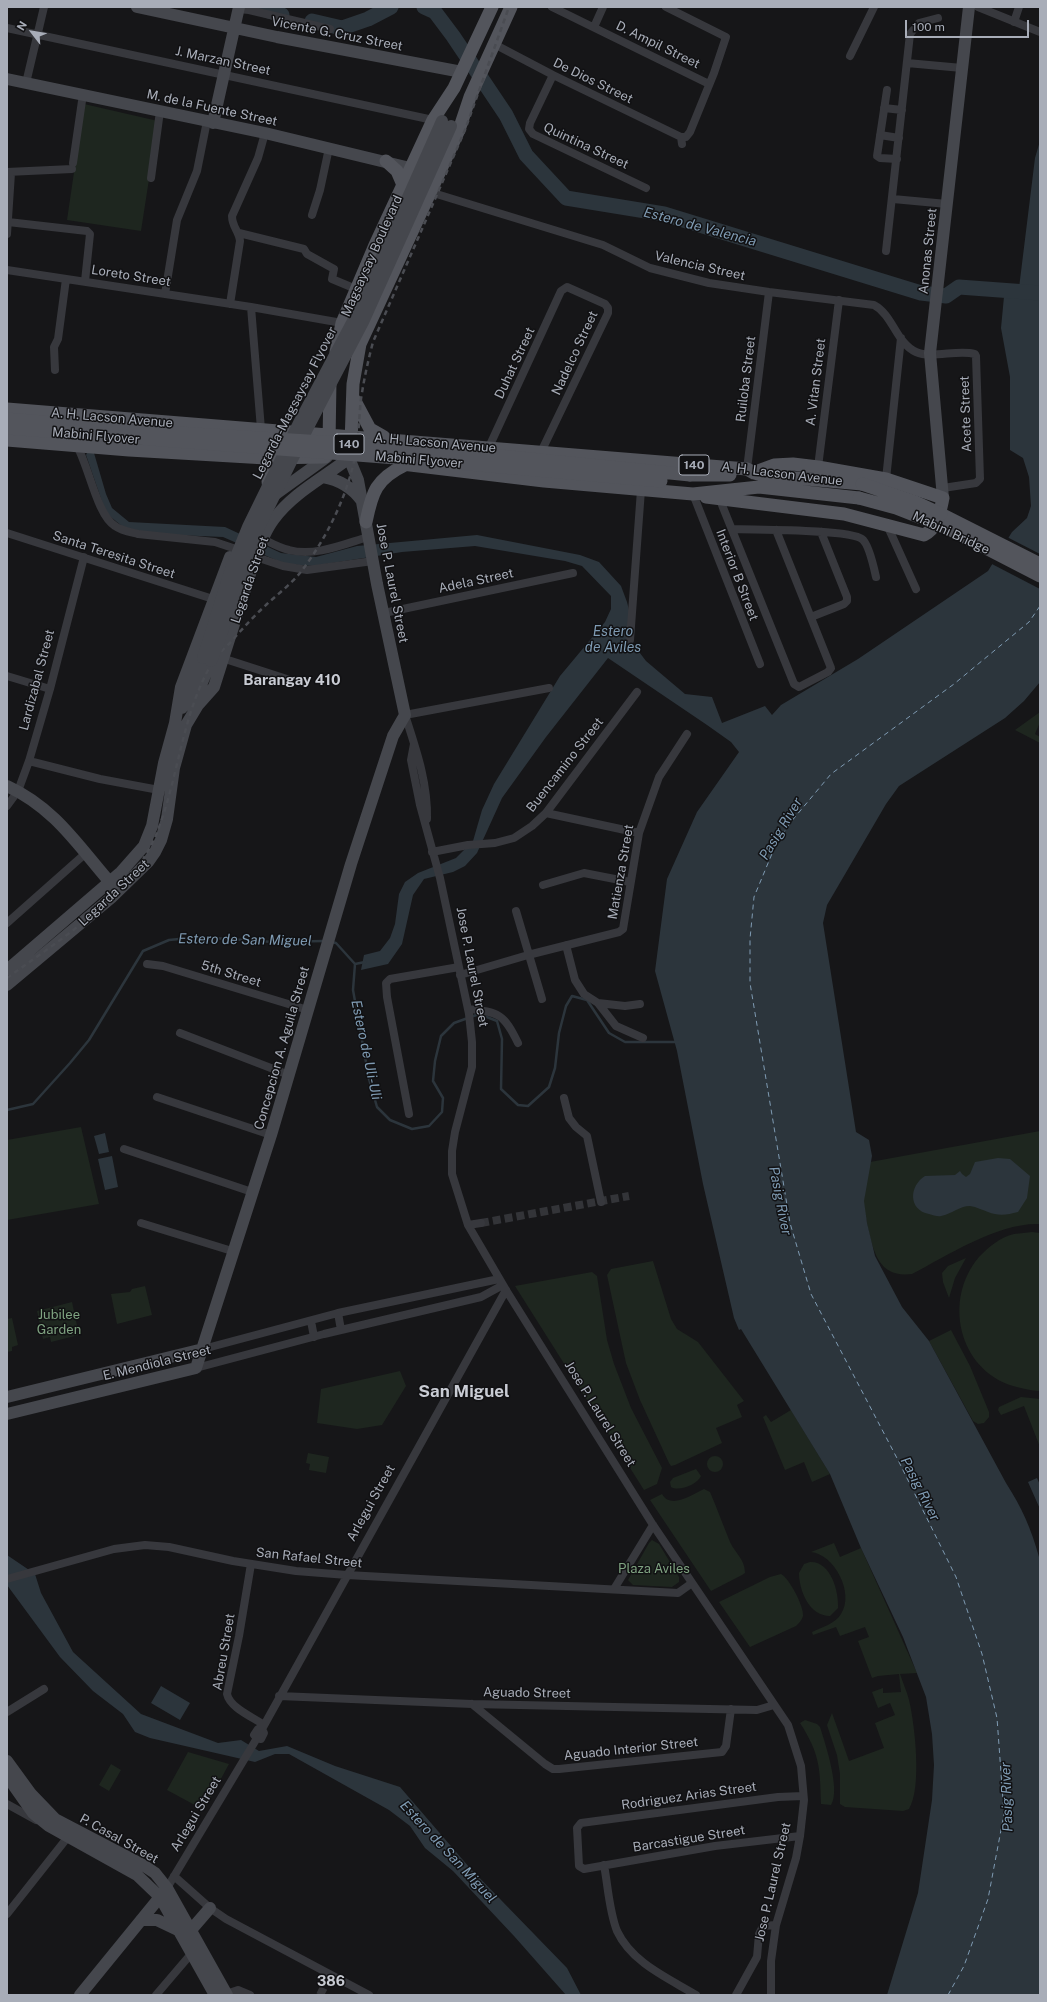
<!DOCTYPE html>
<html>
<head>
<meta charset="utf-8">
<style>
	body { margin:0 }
	#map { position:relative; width:1047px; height:2002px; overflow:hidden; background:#161618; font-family:"Public Sans",sans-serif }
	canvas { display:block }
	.frame { position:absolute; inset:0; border:8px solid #a8adb8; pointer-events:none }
	.north { position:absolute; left:12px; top:12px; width:40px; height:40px; -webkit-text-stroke:3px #111113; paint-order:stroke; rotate:301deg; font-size:11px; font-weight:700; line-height:16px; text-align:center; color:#a8adb8 }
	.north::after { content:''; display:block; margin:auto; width:14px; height:18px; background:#a8adb8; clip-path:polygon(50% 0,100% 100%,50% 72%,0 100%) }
	.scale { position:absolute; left:905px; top:20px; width:124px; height:18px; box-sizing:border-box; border:2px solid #a8adb8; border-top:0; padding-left:5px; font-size:12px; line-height:14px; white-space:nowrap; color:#a8adb8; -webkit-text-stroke:3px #111113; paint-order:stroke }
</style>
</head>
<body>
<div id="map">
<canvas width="1047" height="2002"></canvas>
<div class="frame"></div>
<div class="north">N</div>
<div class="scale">100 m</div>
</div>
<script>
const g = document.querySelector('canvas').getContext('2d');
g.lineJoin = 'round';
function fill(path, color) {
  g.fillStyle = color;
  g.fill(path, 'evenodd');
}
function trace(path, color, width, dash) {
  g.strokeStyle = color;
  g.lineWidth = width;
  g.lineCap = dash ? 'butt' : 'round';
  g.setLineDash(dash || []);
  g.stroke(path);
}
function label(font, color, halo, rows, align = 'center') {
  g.font = font + ' "Public Sans",sans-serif';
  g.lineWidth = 3;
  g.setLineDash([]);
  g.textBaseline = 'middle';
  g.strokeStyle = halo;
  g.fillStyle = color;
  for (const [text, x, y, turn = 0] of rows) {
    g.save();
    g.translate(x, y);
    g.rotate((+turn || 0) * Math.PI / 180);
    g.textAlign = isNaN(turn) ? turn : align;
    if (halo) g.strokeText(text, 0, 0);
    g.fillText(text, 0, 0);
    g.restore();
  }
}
const green = new Path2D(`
	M84 104 158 121 141 231 67 220Z
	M1040 712V722L1035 734 1040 737V743L1015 730Z
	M81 1127 99 1204 7 1220V1140Z
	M1040 1131V1224C999 1222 948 1255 912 1274 882 1278 875 1257 869 1233 867 1222 863 1210 864 1199 865 1187 867 1174 870 1162Z
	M1032 1232 1040 1233V1391C1031 1391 1022 1388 1013 1386 958 1369 943 1299 979 1257 989 1247 1000 1237 1014 1234 1020 1233 1027 1233 1032 1232Z
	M966 1258 955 1278 949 1298 943 1282 942 1273 948 1266Z
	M653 1261 671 1319 677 1329 698 1342 744 1401 737 1405 742 1417 716 1428 722 1443 675 1465 671 1466 669 1463 640 1400 626 1363 607 1275 611 1269Z
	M592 1272 597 1276 607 1340 614 1364 631 1408 662 1468 657 1484 644 1490 515 1286Z
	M145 1286 152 1315 117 1324 111 1294 130 1292 132 1289Z
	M72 1302 79 1335 51 1342 50 1337 43 1339 37 1311Z
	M12 1318 18 1345 12 1347V1351L7 1352V1319Z
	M951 1330 970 1366 989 1412V1417L984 1423 978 1424 973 1421 929 1341Z
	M400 1371 406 1386 382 1425 357 1429 317 1423 321 1389Z
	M1021 1397 1040 1399V1447L1024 1406 1001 1415 998 1410 999 1407Z
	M791 1410 830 1474 812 1482 804 1462 785 1470 763 1417 766 1415 771 1422Z
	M308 1453 329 1457 326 1473 309 1470 310 1464 306 1463Z
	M707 1464a8 8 0 1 1 16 0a8 8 0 1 1-16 0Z
	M696 1469 701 1476C698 1484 679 1492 671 1487L670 1482 673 1478Z
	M704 1489 710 1492C717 1508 723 1525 730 1542 735 1553 745 1559 745 1573L742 1575 711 1591 650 1500 662 1494C671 1510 693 1494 704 1489Z
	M652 1540 659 1544 679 1577V1582L672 1587 633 1585 628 1580 649 1543Z
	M834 1543 840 1557 861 1548 917 1673 900 1674C903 1683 907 1692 909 1700 915 1725 922 1788 909 1809L903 1811 845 1807 840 1804V1774L837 1755 827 1725 832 1713 849 1761 884 1748 875 1723 895 1715 890 1703 878 1708 872 1692 883 1688V1693L901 1692 899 1674 878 1676 872 1678 858 1641 869 1637 865 1627 840 1636 836 1627 813 1635 812 1632C822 1627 835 1624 841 1614 855 1593 834 1554 811 1552Z
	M810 1562C831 1561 839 1592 838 1608L830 1616C809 1616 799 1590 799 1573L804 1564Z
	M781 1574C789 1578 804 1606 803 1616 802 1620 799 1623 796 1626L750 1647 719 1602 770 1577Z
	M805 1720 817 1724 820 1727C825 1743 841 1790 831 1805L821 1804C820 1768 820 1754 800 1723Z
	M188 1752 229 1764 204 1810 167 1790Z
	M111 1764 121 1770 109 1791 99 1785Z`);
const water = new Path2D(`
	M1040 141V682L1024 701 1005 718 899 786 886 804 827 905 823 923 856 1132 869 1140 872 1156 864 1201 867 1223 875 1256 902 1307 929 1341 1006 1483C1022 1508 1031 1528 1039 1557L1040 1995H887L918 1893 932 1800 934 1765 932 1734 926 1697 903 1637 861 1548 830 1474 741 1329 739 1330 734 1318 703 1184 677 1051 655 971 667 879 697 812 739 752 731 742 707 725 608 658 546 737 502 798 477 853 465 866 453 872 424 879 413 895 402 944 388 964 361 970 364 955 380 951 390 938 395 924 399 894 405 882 418 873 456 858 473 841 482 810 494 784 560 676 605 622 611 609V596L582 566 565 561 475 546 402 552 313 566 285 564 223 537 152 534 123 527 106 513 86 455 87 453H94L106 494 112 508 129 522 225 527 281 553 316 557 357 546 477 535 580 555 599 562 621 586 627 602 631 618 630 640 646 661 685 694 712 697 722 723 765 706 772 715 781 705 858 659 988 571 1012 532 1027 518 1031 506 1029 477 1023 458 1010 450V377L1001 328 1005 286 1019 288 1035 158Z
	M105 1133 109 1152 99 1154 94 1136Z
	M112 1156 118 1187 105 1190 98 1159Z
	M998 1158 1010 1159 1030 1176 1027 1198 1018 1212C1007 1215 998 1216 988 1212 982 1210 977 1207 970 1206 959 1206 952 1214 941 1216 938 1217 933 1215 929 1214 908 1210 909 1186 925 1176L955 1175 960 1171 962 1174 966 1177 970 1174 975 1162Z
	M1037 1478 1040 1485V1509L1028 1482Z
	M7 1555 35 1574 41 1593 73 1652 141 1714 218 1743 241 1740 259 1751 287 1746 335 1766 400 1787 469 1867 567 1968 581 1995H566L514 1936 453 1871 425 1848 410 1826 389 1810 289 1754H275L255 1762 150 1738 135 1732 123 1714 93 1691 60 1657 7 1585Z
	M161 1686 190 1703 180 1720 151 1703Z`);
const pier = new Path2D(`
	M1007 537 1040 554V589L990 563Z`);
const stream = new Path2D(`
	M331 942 336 943 355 964 353 990 369 1079 377 1107 390 1120 412 1129 429 1126 442 1112 443 1098 433 1081 435 1061 441 1036 454 1023 479 1014 497 1021 502 1039 501 1089 518 1105 528 1106 549 1087 555 1068 559 1033 566 1006 572 996 587 1000 609 1033 625 1042H678
	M355 964 365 962
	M7 1110 33 1104 70 1063 89 1040 143 951 169 940 199 937 273 942 324 941`);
const river = new Path2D(`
	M256 7 282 15
	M424 7 435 12 453 36 506 115 526 155 566 198 664 214 921 293 946 296 959 287 1040 293
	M312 21 342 28 368 19 391 7`);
const ferry = new Path2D(`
	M948 1995 964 1966 988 1899 1004 1814 997 1718 982 1654 956 1577 899 1462 811 1294 790 1223 750 983V939L754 897 776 844 790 823 831 774 954 684 1029 622 1040 606`);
const streetTunnel = new Path2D(`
	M481 1223 629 1196
	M320 1995 327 1981`);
const street = new Path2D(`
	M552 7 709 84
	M666 7 726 37 714 73 690 132 686 137H681L682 144
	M978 7 1040 32
	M238 9 249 10 330 29
	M1014 22 1019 7
	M594 27 603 7
	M7 28 433 120
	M494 44 553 75 681 137
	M850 56 874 7
	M907 63 962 68
	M553 75 530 123 529 129 533 134 646 188
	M26 83 44 7
	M887 90 877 156 880 158 897 159
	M884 108 902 110
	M880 135 899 138
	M73 163 83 94
	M7 172 72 169
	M151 178 160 111
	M430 192 603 245 650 268 709 283 769 292 874 305C893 315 896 343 916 352 932 359 958 349 975 354L976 356 980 479 976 483 943 488
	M893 199 947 204
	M312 215 320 190 329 148
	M8 222 87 231 90 234 85 281
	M239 233 304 249 307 254 334 269 332 279 356 289
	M7 234 11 173
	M886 251 910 34 919 23 938 18
	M7 270 251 307 342 323
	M165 294 177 220 197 171 207 121
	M230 304 240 241C239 231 232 227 232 216L258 158 265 133
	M251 307 261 429
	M55 370 54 347 58 339 66 279
	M77 446C89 467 97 515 115 526 122 531 130 532 138 534L215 542 233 548
	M489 447 561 291 567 287 605 304 608 308V313L541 452
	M818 467 839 300
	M747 469 769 292
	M886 479 901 338
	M693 494 760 664
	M720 500 794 684 799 687 828 672 831 668 776 530
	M888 527 916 589
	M733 529C755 530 849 529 862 539 869 544 874 568 876 577
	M7 533 213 599
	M263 539C271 543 280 548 289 550 315 557 344 544 368 537
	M256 557 283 566 307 570 373 561
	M384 613 573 573
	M811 617 844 604 847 601V597L821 532
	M630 640 641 490
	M222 658 290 680
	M7 676 50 689
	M414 744 411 760 420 805 440 878 469 1014 472 1042V1067L455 1132 452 1151V1174L468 1225 506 1290 653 1525 788 1725 801 1766 804 1800 800 1836 796 1858 776 1925 771 1961V1995
	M29 761 100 779 159 790
	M7 806 18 791 29 761 50 689 84 557
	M546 813 639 833
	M427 819C428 783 416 749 405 715L549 688
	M432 852 468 845 495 843 514 838 532 826 546 813 637 692
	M543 885 584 873 630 882
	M516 911 542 999
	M7 923 86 853
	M566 945 575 980 584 994 598 1003 616 1026 643 1038
	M147 964 163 966 308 1010
	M460 975 528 955 619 932 623 929 639 833 659 777 687 734
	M598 1003 625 1006 640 1004
	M468 1009C499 1012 504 1014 518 1043
	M180 1033 289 1075
	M157 1097 271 1135
	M564 1098 569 1118 576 1127 587 1136 601 1202
	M409 1114 387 997 386 983 390 979 459 967
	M124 1149 252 1192
	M141 1223 232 1251
	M468 1225 481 1223
	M338 1313 341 1330
	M311 1321 314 1337
	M203 1349 338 1313 499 1279
	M196 1368 324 1334 481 1297 503 1285
	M251 1564 239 1636 227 1694C230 1708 253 1717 264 1725
	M7 1579 114 1549 145 1545 169 1547 233 1561 296 1571 347 1575 678 1593 692 1583
	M614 1589 653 1525
	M279 1696 472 1704 757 1710 774 1705
	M472 1704 545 1764 553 1769H559L722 1752 726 1746 731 1709
	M7 1712 44 1689
	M257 1738 254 1735 258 1729H262L506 1290
	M7 1804 36 1820
	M800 1836 715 1846 584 1869 579 1866 577 1828 581 1823 778 1797 803 1796
	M604 1865C608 1886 609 1911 617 1931 632 1963 668 1978 696 1995
	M174 1876 210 1908 226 1919 369 1995
	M167 1888 257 1738 261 1739 264 1733 262 1729
	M7 1914 71 1833
	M226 1994 238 1990 250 1995
	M156 1995 191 1954
	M736 1995 757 1957 759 1934 763 1926 776 1925`);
const secondary = new Path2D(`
	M137 7 277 37 462 72
	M7 79 265 133 410 168
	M213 123 239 7
	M323 477C340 480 352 487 362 501
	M273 496 327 457
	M943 498 930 353 969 7
	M192 707 211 661
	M182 708 203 658
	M7 786C57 809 80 849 115 888
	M7 970 121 872 144 846 152 826 164 763 175 723 181 687 230 557
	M7 985 111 898 148 862 155 852 161 840 167 819 174 768 186 725 198 705 214 687 256 555C261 542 266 529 274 519 293 493 325 477 349 458
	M7 1397 203 1349
	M7 1414 196 1368 271 1135 351 864 393 736 405 715 377 584 358 480 349 458 341 448
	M7 1761 31 1794 55 1819 143 1865 155 1873 167 1888 227 1995
	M7 1776 33 1813 49 1826 137 1875 160 1897 215 1995
	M141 1920H157L178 1930
	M191 1930 210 1908
	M80 1995 164 1892`);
const primary = new Path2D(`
	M386 161 397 171 403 185
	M336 352 342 323 375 245 433 120 454 88 492 7
	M354 399 370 429 384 437
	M7 409 747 469 754 473 762 475 862 484
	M7 440 129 450 266 458 325 457
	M329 443 330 381
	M351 444 353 384 360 344 459 130 470 97 511 7
	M266 458 269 492
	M402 464 544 481 693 494 759 487 859 498
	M690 475H730
	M706 497 844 514 924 535C938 528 940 512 943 498L886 479 818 467 793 464 774 465 755 472
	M941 514 1040 564
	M366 522C372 492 376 479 405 465
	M947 528 1040 576`);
const rail = new Path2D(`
	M7 978C61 939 133 895 158 830 179 775 182 714 212 663 217 655 224 649 230 643 242 629 254 616 267 604 278 594 291 584 300 573 327 538 348 495 356 452 359 434 359 416 361 399 364 379 368 361 373 342L465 130 509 7`);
const secondaryBridge = new Path2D(`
	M203 658 231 569 248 527 300 421 354 319 442 121
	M211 661 221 635 238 578 250 545 307 429 363 322 451 126`);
const primaryBridge = new Path2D(`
	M7 419 179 433 420 448 690 475
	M7 428 422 460 661 481
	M862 484 915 502 941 514
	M859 498 896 508 947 528`);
const shields = [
	[349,444,30],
	[694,465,30]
];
const shieldNames = [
	["140",349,444],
	["140",694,465]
];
const streetNames = [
	["Vicente G. Cruz Street",337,34,11],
	["D. Ampil Street",658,45,26],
	["J. Marzan Street",223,61,12],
	["De Dios Street",593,81,26],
	["M. de la Fuente Street",212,108,12],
	["Quintina Street",586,146,25],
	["Anonas Street",928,251,-84],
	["Magsaysay Boulevard",372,256,-66],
	["Valencia Street",700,266,13],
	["Loreto Street",131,276,9],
	["Nadelco Street",575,353,-65],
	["Duhat Street",515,363,-65],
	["Ruiloba Street",746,379,-83],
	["A. Vitan Street",816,382,-83],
	["Legarda-Magsaysay Flyover",295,403,-63],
	["Acete Street",966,414,-92],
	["A. H. Lacson Avenue",112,418,5],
	["Mabini Flyover",96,436,5],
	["A. H. Lacson Avenue",435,443,5],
	["Mabini Flyover",419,460,5],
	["A. H. Lacson Avenue",782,474,7],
	["Mabini Bridge",951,533,25],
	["Santa Teresita Street",114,555,18],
	["Interior B Street",737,575,69],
	["Legarda Street",250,580,-71],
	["Adela Street",476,581,-12],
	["Jose P. Laurel Street",392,583,79],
	["Lardizabal Street",37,680,-75],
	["Buencamino Street",565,765,-52],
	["Matienza Street",621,872,-80],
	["Legarda Street",114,893,-43],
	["Jose P. Laurel Street",472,967,79],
	["5th Street",231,974,17],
	["Concepcion A. Aguila Street",282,1048,-74],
	["E. Mendiola Street",157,1363,-14],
	["Jose P. Laurel Street",600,1414,58],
	["Arlegui Street",371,1503,-61],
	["San Rafael Street",309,1558,6],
	["Abreu Street",224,1652,-80],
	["Aguado Street",527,1693,1],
	["Aguado Interior Street",631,1749,-6],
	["Rodriguez Arias Street",689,1796,-8],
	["Arlegui Street",196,1814,-59],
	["P. Casal Street",119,1839,29],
	["Barcastigue Street",689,1839,-9],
	["Jose P. Laurel Street",773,1882,-77]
];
const parkNames = [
	["Jubilee",59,1315],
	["Garden",59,1330],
	["Plaza Aviles",654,1569]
];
const waterNames = [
	["Estero de Valencia",700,227,15],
	["Estero",613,632],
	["de Aviles",613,648],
	["Pasig River",781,829,-59],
	["Estero de San Miguel",245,940,1],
	["Estero de Uli-Uli",366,1050,78],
	["Pasig River",780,1201,79],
	["Pasig River",920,1489,63],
	["Pasig River",1007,1797,-92],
	["Estero de San Miguel",448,1852,47]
];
const neighbourhoodNames = [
	["386",331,1982]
];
const quarterNames = [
	["Barangay 410",292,680]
];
const districtNames = [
	["San Miguel",464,1392]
];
fill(green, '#1e261f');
fill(water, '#2c353c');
fill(pier, '#161618');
trace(stream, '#2c353c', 2.5);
trace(river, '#2c353c', 15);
trace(ferry, '#7f9bb3', 1, [5, 4]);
trace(streetTunnel, '#333438', 8, [8, 4]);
trace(street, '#37383d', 8);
trace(secondary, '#45474d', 12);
trace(primary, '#53555c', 13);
trace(rail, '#4a4c52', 2.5, [5, 4]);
trace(secondaryBridge, '#45474d', 12);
trace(primaryBridge, '#53555c', 13);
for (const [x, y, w] of shields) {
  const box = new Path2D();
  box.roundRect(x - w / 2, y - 10, w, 20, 3);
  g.fillStyle = '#111113';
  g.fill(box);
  trace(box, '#a8adb8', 1);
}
label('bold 12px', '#a8adb8', null, shieldNames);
label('13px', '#a8adb8', '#111113', streetNames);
label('13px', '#7fa381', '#111113', parkNames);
label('italic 14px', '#7f9bb3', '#111113', waterNames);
label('bold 14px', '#c9ccd4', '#111113', neighbourhoodNames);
label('bold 15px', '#c9ccd4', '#111113', quarterNames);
label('bold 17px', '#c9ccd4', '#111113', districtNames);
</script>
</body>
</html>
